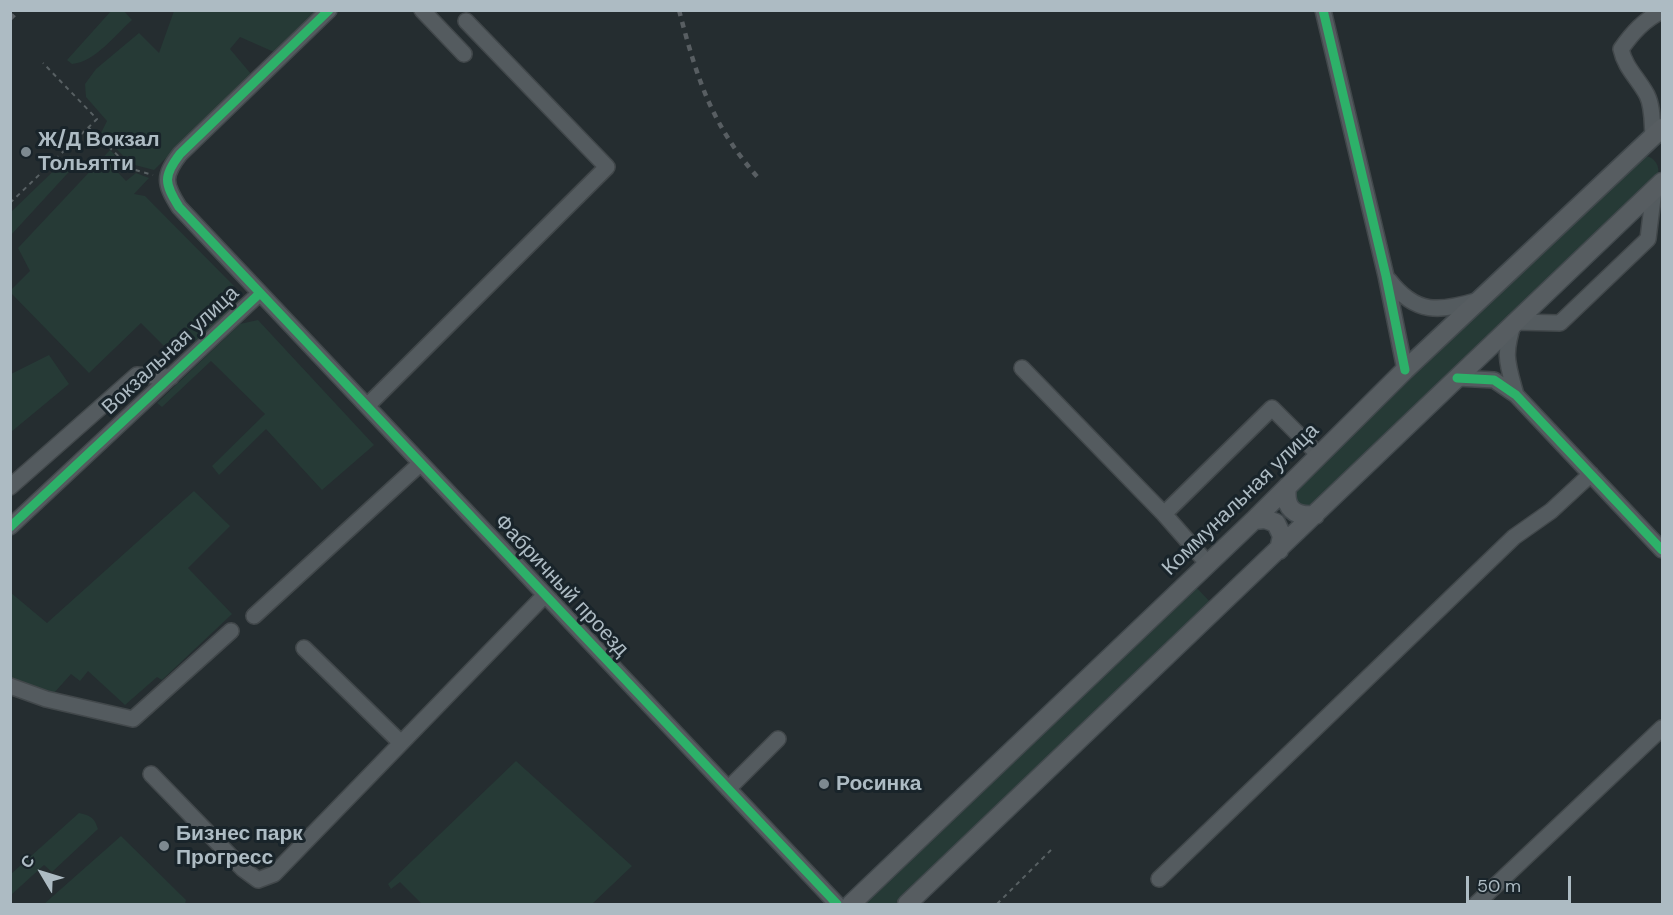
<!DOCTYPE html>
<html>
<head>
<meta charset="utf-8">
<style>
	body { margin:0 }
	#map { position:relative; width:1673px; height:915px; overflow:hidden; background:#252d30; font-family:"DM Sans",sans-serif }
	canvas { display:block }
	.frame { position:absolute; inset:0; border:12px solid #adbbc3; pointer-events:none }
	.north { position:absolute; left:12px; top:843px; width:60px; height:60px; -webkit-text-stroke:4px #19242a; paint-order:stroke; rotate:308deg; font-size:16px; font-weight:700; line-height:24px; text-align:center; color:#adbbc3 }
	.north::after { content:''; display:block; margin:auto; width:21px; height:27px; background:#adbbc3; clip-path:polygon(50% 0,100% 100%,50% 72%,0 100%) }
	.scale { position:absolute; left:1466px; top:876px; width:105px; height:27px; box-sizing:border-box; border:3px solid #adbbc3; border-top:0; padding-left:8px; font-size:18px; line-height:21px; white-space:nowrap; color:#adbbc3; -webkit-text-stroke:4px #19242a; paint-order:stroke }
</style>
</head>
<body>
<div id="map">
<canvas width="1673" height="915"></canvas>
<div class="frame"></div>
<div class="north">С</div>
<div class="scale">50 m</div>
</div>
<script>
const g = document.querySelector('canvas').getContext('2d');
g.lineJoin = 'round';
function fill(path, color) {
  g.fillStyle = color;
  g.fill(path, 'evenodd');
}
function trace(path, color, width, dash) {
  g.strokeStyle = color;
  g.lineWidth = width;
  g.lineCap = dash ? 'butt' : 'round';
  g.setLineDash(dash || []);
  g.stroke(path);
}
function label(font, color, halo, rows, align = 'center') {
  g.font = font + ' "DM Sans",sans-serif';
  g.lineWidth = 6;
  g.setLineDash([]);
  g.textBaseline = 'middle';
  g.strokeStyle = halo;
  g.fillStyle = color;
  for (const [text, x, y, turn = 0] of rows) {
    g.save();
    g.translate(x, y);
    g.rotate((+turn || 0) * Math.PI / 180);
    g.textAlign = isNaN(turn) ? turn : align;
    if (halo) g.strokeText(text, 0, 0);
    g.fillText(text, 0, 0);
    g.restore();
  }
}
const green = new Path2D(`
	M111 11H124L132 20C115 35 95 62 72 64L67 60Z
	M174 11H316L274 52 240 37 230 49 251 74 154 170 131 164 101 133 107 121 86 97 85 84 96 69 139 33 159 53Z
	M110 150 115 155 109 163 126 181 136 173 149 178 134 194 145 196 234 286 240 301 195 342 187 328 164 346 141 323 89 373 11 293V290L30 271 18 248Z
	M70 155 78 162 11 235V212Z
	M1646 156C1656 158 1661 168 1657 177L1309 509 1296 503 1295 493 1297 488 1640 159Z
	M258 320 374 445 322 490 266 429 219 475 212 466 265 414 211 361 162 407 157 403 240 324Z
	M49 355 69 384 11 432V374Z
	M194 491 230 526 188 568 232 614 162 680 157 677 125 705 88 671 80 681 71 674 54 693 11 681 10 592 47 623Z
	M1195 586 1212 604 895 904H865L866 900Z
	M516 761 632 866 592 904H422L400 882 391 889 388 884Z
	M79 813C91 816 94 817 98 829L52 872 44 865 11 895V874Z
	M121 836 186 900 185 904H44Z`);
const path = new Path2D(`
	M89 128 132 169 153 175
	M10 203 97 119 43 63
	M997 904 1051 850`);
const minor = new Path2D(`
	M329 10 180 154C163 176 164 183 179 207L837 904
	M422 10 464 54
	M1323 10 1386 276 1405 370
	M1653 137C1652 123 1653 107 1647 95 1638 78 1625 68 1621 49 1633 32 1644 20 1662 11
	M1389 280C1416 315 1439 312 1479 300
	M1022 368 1164 514 1208 564
	M1457 378 1494 380 1516 395 1662 550
	M1516 395C1507 362 1503 355 1514 322L1560 323 1648 239 1654 190
	M367 406 607 167 466 21
	M10 487 137 375 171 377
	M1164 514 1272 408 1319 455
	M10 527 260 293
	M254 616 421 463
	M304 648 401 743
	M10 686 46 699 133 719 231 631
	M151 774 243 869 258 880 274 874 545 595
	M728 789 778 739
	M1159 879 1514 537 1551 511 1591 474
	M1476 904 1662 728`);
const major = new Path2D(`
	M1287 487C1284 508 1294 517 1315 515
	M1254 520 1265 519 1276 523 1282 536 1279 550
	M851 904 1254 520 1405 370 1662 128
	M907 904 1662 182`);
const rail = new Path2D(`
	M679 10C697 79 712 127 761 181
	M10 19 19 10`);
const cycleway = new Path2D(`
	M329 10 180 154C163 176 164 183 179 207L837 904
	M1323 10 1386 276 1405 370
	M1457 378 1494 380 1516 395 1662 550
	M10 527 260 293`);
const markers = [
	[26,152,6,"#7d8990"],
	[824,784,6,"#7d8990"],
	[164,846,6,"#7d8990"]
];
const poiNames = [
	["Ж/Д Вокзал",38,140],
	["Тольятти",38,164],
	["Росинка",836,784],
	["Бизнес парк",176,834],
	["Прогресс",176,858]
];
const streetNames = [
	["Вокзальная улица",171,351,-43],
	["Коммунальная улица",1241,500,-44],
	["Фабричный проезд",561,586,47]
];
fill(green, '#263a36');
trace(minor, '#42484b', 18);
trace(major, '#42494d', 21);
trace(path, '#586063', 2, [4.5, 4.5]);
trace(minor, '#545b5f', 15);
trace(major, '#575d61', 18);
trace(rail, '#585e62', 4.5, [6, 6]);
trace(cycleway, '#2db169', 9);
for (const [x, y, r, color] of markers) {
  const dot = new Path2D();
  dot.arc(x, y, r, 0, 2 * Math.PI);
  g.fillStyle = color;
  g.fill(dot);
  trace(dot, '#19242a', 2);
}
label('bold 21px', '#adbbc3', '#19242a', poiNames, 'left');
label('21px', '#adbbc3', '#19242a', streetNames);
</script>
</body>
</html>
